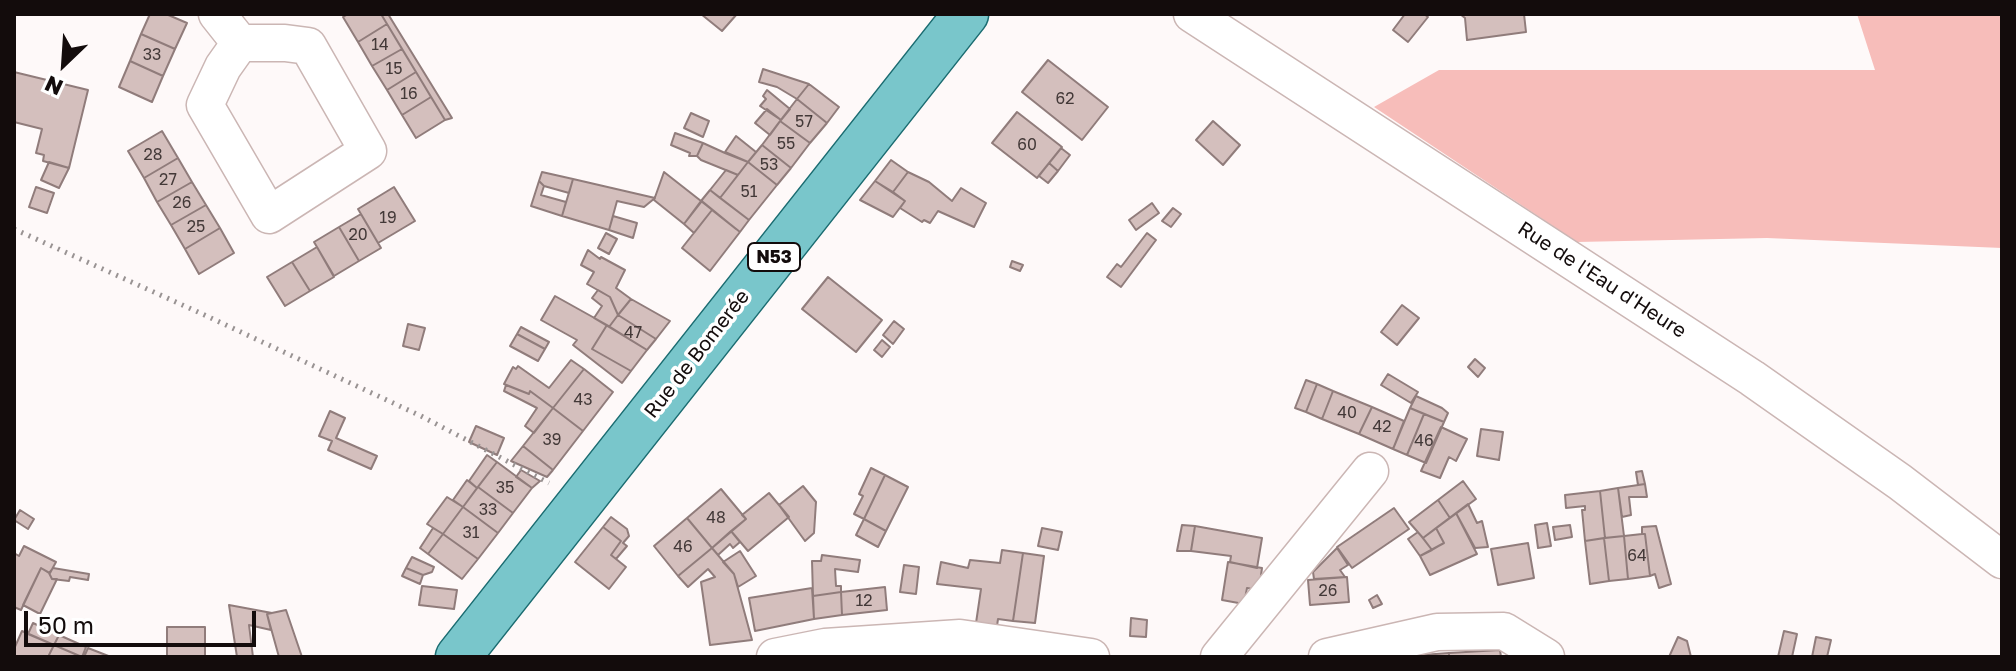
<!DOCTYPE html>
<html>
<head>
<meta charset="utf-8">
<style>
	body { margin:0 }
	#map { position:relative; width:2016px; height:671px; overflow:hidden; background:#fef9f9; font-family:"Golos Text",sans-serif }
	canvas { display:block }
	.frame { position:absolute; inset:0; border:16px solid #130c0c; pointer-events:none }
	.north { position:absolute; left:24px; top:24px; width:80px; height:80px; -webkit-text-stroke:6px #fff; paint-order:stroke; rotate:205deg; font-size:22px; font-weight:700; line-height:32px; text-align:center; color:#130c0c }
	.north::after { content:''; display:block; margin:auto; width:28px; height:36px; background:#130c0c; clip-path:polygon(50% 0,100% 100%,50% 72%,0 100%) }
	.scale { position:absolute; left:24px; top:611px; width:232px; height:36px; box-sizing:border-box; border:4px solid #130c0c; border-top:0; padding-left:10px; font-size:24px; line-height:28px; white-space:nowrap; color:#130c0c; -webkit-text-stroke:6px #fff; paint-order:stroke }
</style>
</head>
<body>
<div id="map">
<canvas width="2016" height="671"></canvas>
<div class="frame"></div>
<div class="north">N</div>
<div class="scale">50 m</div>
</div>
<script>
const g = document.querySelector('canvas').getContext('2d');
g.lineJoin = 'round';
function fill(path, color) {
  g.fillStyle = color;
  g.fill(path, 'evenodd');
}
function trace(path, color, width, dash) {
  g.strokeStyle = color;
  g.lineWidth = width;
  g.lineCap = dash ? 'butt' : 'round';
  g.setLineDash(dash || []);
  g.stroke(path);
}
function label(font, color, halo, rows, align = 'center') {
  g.font = font + ' "Golos Text",sans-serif';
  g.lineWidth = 7;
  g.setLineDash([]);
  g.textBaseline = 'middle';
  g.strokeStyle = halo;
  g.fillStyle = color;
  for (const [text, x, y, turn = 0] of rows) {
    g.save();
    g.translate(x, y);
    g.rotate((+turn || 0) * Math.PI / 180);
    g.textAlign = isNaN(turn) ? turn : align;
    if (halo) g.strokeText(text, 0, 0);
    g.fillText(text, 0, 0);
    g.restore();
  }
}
const green = new Path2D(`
	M1857 14H2002V248L1767 238 1577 242 1374 107 1439 70H1875Z`);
const building = new Path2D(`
	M150 14H166L187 23 175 49 141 34Z
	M348 14H381L387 24 358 42 343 17Z
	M381 14H388L452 118 445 120Z
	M701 14H737L722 31Z
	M1405 14H1424L1428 17 1408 42 1393 30Z
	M1460 14H1524L1526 32 1467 40 1465 18Z
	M387 24 402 49 372 66 358 42Z
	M141 34 175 49 163 76 130 61Z
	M402 49 416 72 387 90 372 66Z
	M1048 60 1108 107 1082 140 1022 92Z
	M130 61 163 76 152 102 119 87Z
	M763 69 809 84 797 99 777 87 759 82Z
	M14 72 88 90 69 168 43 161 44 155 36 153 42 129 14 122Z
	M416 72 431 97 402 115 387 90Z
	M809 84 839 107 827 123 797 99Z
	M767 90 790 109 781 120 760 106 766 99 763 96Z
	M431 97 445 120 416 138 402 115Z
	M797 99 827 123 810 143 780 121Z
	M767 109 781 120 770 135 755 123Z
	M1017 112 1062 147 1037 178 992 143Z
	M691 113 709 121 703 137 684 128Z
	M780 121 810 143 791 168 762 145Z
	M1213 121 1240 145 1223 165 1196 140Z
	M162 131 178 158 144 178 128 151Z
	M675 133 703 143 697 156H689L690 153 671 145Z
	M736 136 756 152 748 162 725 152Z
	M703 143 725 153 748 162 738 175 701 160 697 156Z
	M762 145 791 168 777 185 748 162Z
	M1061 148 1070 155 1058 171 1049 163Z
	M178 158 192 182 157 202 144 178Z
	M891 160 908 172 893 192 875 181Z
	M49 162 69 168 59 188 41 180Z
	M748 162 777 185 749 220 720 198Z
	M1049 163 1058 171 1048 183 1039 176Z
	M726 170 738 175 720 198 710 190Z
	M542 172 573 179 569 193 544 186 539 181Z
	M664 172 701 201 684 224 654 200Z
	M908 172 929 182 952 201 961 188 986 203 974 227 938 211 930 223 924 220 922 222 900 208 905 201 893 192Z
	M573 179 655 198 644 207 617 201 609 230 562 216Z
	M539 181 544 186 541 195 566 202 562 216 531 206Z
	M875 181 905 201 893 217 860 200Z
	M192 182 206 205 171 225 157 202Z
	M36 187 54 193 47 213 29 207Z
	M394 187 415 221 378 243 358 209Z
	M710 190 749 220 740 232 701 201Z
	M702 201 703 202 736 229 712 210 694 233 684 224Z
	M1152 203 1159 213 1136 230 1129 220Z
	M206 205 220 228 185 249 171 225Z
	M1173 208 1181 214 1171 227 1162 221Z
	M712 210 740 232 710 271 682 248Z
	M361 214 381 248 359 261 339 227Z
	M613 216 637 223 633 238 609 230Z
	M339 227 359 261 334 276 314 242Z
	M220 228 234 253 199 274 185 249Z
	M606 233 617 239 609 254 598 248Z
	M1147 233 1156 240 1121 287 1107 277 1117 264 1121 267Z
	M317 247 334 277 310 291 292 262Z
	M588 250 600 259 601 257 625 270 616 288 631 299 618 315 610 297 587 284 594 272 581 265Z
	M1012 261 1023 265 1020 271 1010 267Z
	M292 262 310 291 285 306 267 277Z
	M828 277 882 320 856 352 802 309Z
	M598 290 610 297 618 315 609 327 594 318 602 306 592 298Z
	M555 296 607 325 592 349 631 371 622 383 573 345 577 340 541 320Z
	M631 299 670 321 656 339 618 315Z
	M1402 305 1419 318 1397 345 1381 332Z
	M618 315 656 339 647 350 609 327Z
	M894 321 904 329 893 344 883 335Z
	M408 324 425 328 419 350 403 346Z
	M607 325 647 350 631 371 592 349Z
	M521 327 549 342 545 349 517 334Z
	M517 334 545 349 538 361 510 346Z
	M882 340 890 347 882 357 874 350Z
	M1475 359 1485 368 1478 377 1468 367Z
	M571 360 584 369 553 408 530 391 529 394 504 384 513 367 516 369 518 366 549 388Z
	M584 369 613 392 583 431 553 408Z
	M1388 374 1418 392 1411 403 1381 385Z
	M1306 380 1317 384 1306 412 1295 408Z
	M1317 384 1333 391 1322 419 1306 412Z
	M506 385 529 394 530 391 553 408 534 433 525 426 537 408 504 391Z
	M1333 391 1372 407 1359 434 1322 419Z
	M1416 396 1442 408 1448 413 1444 422 1410 408Z
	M1372 407 1404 421 1393 449 1359 434Z
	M553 408 583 431 553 470 523 446Z
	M1410 408 1424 414 1407 455 1393 449Z
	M330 411 345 418 336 438 377 456 371 469 328 450 332 441 319 436Z
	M1424 414 1444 422 1426 463 1407 455Z
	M476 426 504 438 497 455 469 442Z
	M1441 427 1467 439 1456 461 1449 457 1440 478 1421 471Z
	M1481 429 1503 432 1499 460 1477 456Z
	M523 446 553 470 547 477 511 461Z
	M487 455 497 462 477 488 469 481Z
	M497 462 532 488 513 513 478 487Z
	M871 468 885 475 864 519 854 514 863 496 859 494Z
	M521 470 540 481 532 488 516 477Z
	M1642 471 1645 484 1638 485 1636 472Z
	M885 475 908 487 886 531 864 519Z
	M467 480 477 488 463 507 453 500Z
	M1463 481 1476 499 1450 518 1438 500Z
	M1645 484 1647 497H1629L1631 515 1622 517 1618 488Z
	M803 486 816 502 814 533 805 541 779 505Z
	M478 487 513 513 498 533 463 507Z
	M1618 488 1624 536 1605 538 1600 491Z
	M721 489 746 519 712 548 687 518Z
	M1600 491 1605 538 1585 541 1582 510H1585V506L1566 508 1565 495Z
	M769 493 789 517 748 551 731 531 746 519 742 515Z
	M447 497 463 507 443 534 427 524Z
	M1438 500 1450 518 1423 538 1409 522Z
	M1468 504 1477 523 1482 521 1488 547 1475 548 1456 513Z
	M463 507 498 533 478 559 443 534Z
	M1394 508 1409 529 1352 568 1337 547Z
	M20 510 34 519 28 529 14 520Z
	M1456 513 1477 554 1430 575 1420 556 1444 543 1436 528Z
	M611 517 627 529 629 536 623 543 627 546 616 559 611 555 621 541 603 527Z
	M687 518 712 548 678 576 654 546Z
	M864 519 886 531 878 547 856 535Z
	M1547 523 1551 546 1538 548 1535 525Z
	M1182 525 1195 526 1191 551H1177Z
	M1570 525 1572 537 1555 540 1553 527Z
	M1195 526 1262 538 1257 568 1230 562 1231 556 1191 551Z
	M1656 526 1671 584 1659 588 1655 574 1650 576 1645 534H1642V527Z
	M603 527 621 541 611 555 626 567 609 589 575 562Z
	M433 528 443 534 428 554 420 548Z
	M1042 528 1062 532 1058 550 1038 546Z
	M1436 528 1444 543 1432 550 1423 538Z
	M731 531 740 542 733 548 730 544 718 555 712 548Z
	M1418 532 1432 550 1420 556 1408 539Z
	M443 534 478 559 462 579 428 554Z
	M1642 534H1645L1650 576 1628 579 1624 536Z
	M1624 536 1628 579 1609 581 1604 538Z
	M1604 538 1609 581 1590 584 1585 541Z
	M1528 543 1534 578 1498 585 1491 549Z
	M24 546 56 562 50 573 41 568 21 610 14 607V553L19 556Z
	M712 548 734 574 752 640 710 645 701 582 715 577 708 569 688 587 678 576Z
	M1337 548 1348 565 1340 570 1345 577 1314 579 1313 572Z
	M1002 550 1023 553 1013 621 998 619 997 626 976 623 981 589 937 584 941 562 968 568 970 560 1000 563Z
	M740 551 756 576 738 587 734 574 723 562Z
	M1023 553 1044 556 1035 623 1013 621Z
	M822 555 860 560 858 572 835 569 836 586H841V592L813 596 812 561H821Z
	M412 557 434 567 432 572 423 575 406 568Z
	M1228 562 1262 568 1259 590 1247 588 1244 604 1222 600Z
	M904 565 919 567 916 594 900 592Z
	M41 568 49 573 52 579H57L40 614 23 605Z
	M53 568 89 574 88 580 70 577 69 581 52 579 49 573Z
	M406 568 423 575 420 584 402 576Z
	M1347 577 1349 602 1310 605 1308 580Z
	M422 586 457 590 454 609 419 605Z
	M885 587 887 610 842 615 841 592Z
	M812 588 814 619 755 631 749 598Z
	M841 592 842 615 814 619 813 596Z
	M1377 595 1382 604 1373 608 1369 600Z
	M229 605 272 613 267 614 271 630 249 625 253 657H237Z
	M286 610 302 657H279L267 614Z
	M1131 618 1147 620 1146 637 1130 636Z
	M33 623 59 635 54 645 28 634Z
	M167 627H205V657H167Z
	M22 631 54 645 48 657H14V649Z
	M1784 631 1797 634 1792 657H1778Z
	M59 635 86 647 82 657 54 645Z
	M1678 637 1687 641 1691 657H1669Z
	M1816 637 1831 640 1827 657H1812Z
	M54 645 82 657H48Z
	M88 648 111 657H84Z
	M1500 650 1501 657H1449V653Z
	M1449 653V657H1409V656Z`);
const path = new Path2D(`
	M14 229 198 312 421 416 549 483`);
const minor = new Path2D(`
	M217 14 240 43
	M1192 14 1752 378 1900 482 2002 560
	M240 43H285L308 46 368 151 269 215 205 105 223 67Z
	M775 657 825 647 960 638 1091 657
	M1219 657 1370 471
	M1327 657 1437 632 1504 631 1546 657`);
const major = new Path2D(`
	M458 657 966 14`);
const numberNames = [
	["14",380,45],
	["33",152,55],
	["15",394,69],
	["16",409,94],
	["62",1065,99],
	["57",804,122],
	["55",786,144],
	["60",1027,145],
	["28",153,155],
	["53",769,165],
	["27",168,180],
	["51",749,192],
	["26",182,203],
	["19",388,218],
	["25",196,227],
	["20",358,235],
	["47",633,333],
	["43",583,400],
	["40",1347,413],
	["42",1382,427],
	["39",552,440],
	["46",1424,441],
	["35",505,488],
	["33",488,510],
	["48",716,518],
	["31",471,533],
	["46",683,547],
	["64",1637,556],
	["26",1328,591],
	["12",864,601]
];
const shields = [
	[774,257,52]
];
const shieldNames = [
	["N53",774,257]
];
const streetNames = [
	["Rue de l'Eau d'Heure",1602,280,33],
	["Rue de Bomerée",697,354,-52]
];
fill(green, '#f7bdba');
fill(building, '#d4bfbd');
trace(building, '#907c7b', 2);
trace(minor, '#cbb6b4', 39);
trace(major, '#1b6c71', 47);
trace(path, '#999393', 5, [2, 6]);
trace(minor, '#fff', 36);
trace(major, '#79c6cb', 44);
label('16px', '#433938', null, numberNames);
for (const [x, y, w] of shields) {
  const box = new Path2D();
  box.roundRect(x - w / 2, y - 14, w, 28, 6);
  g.fillStyle = '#fff';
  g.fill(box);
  trace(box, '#130c0c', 2);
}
label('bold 18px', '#130c0c', null, shieldNames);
label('20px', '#130c0c', '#fff', streetNames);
</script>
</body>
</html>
